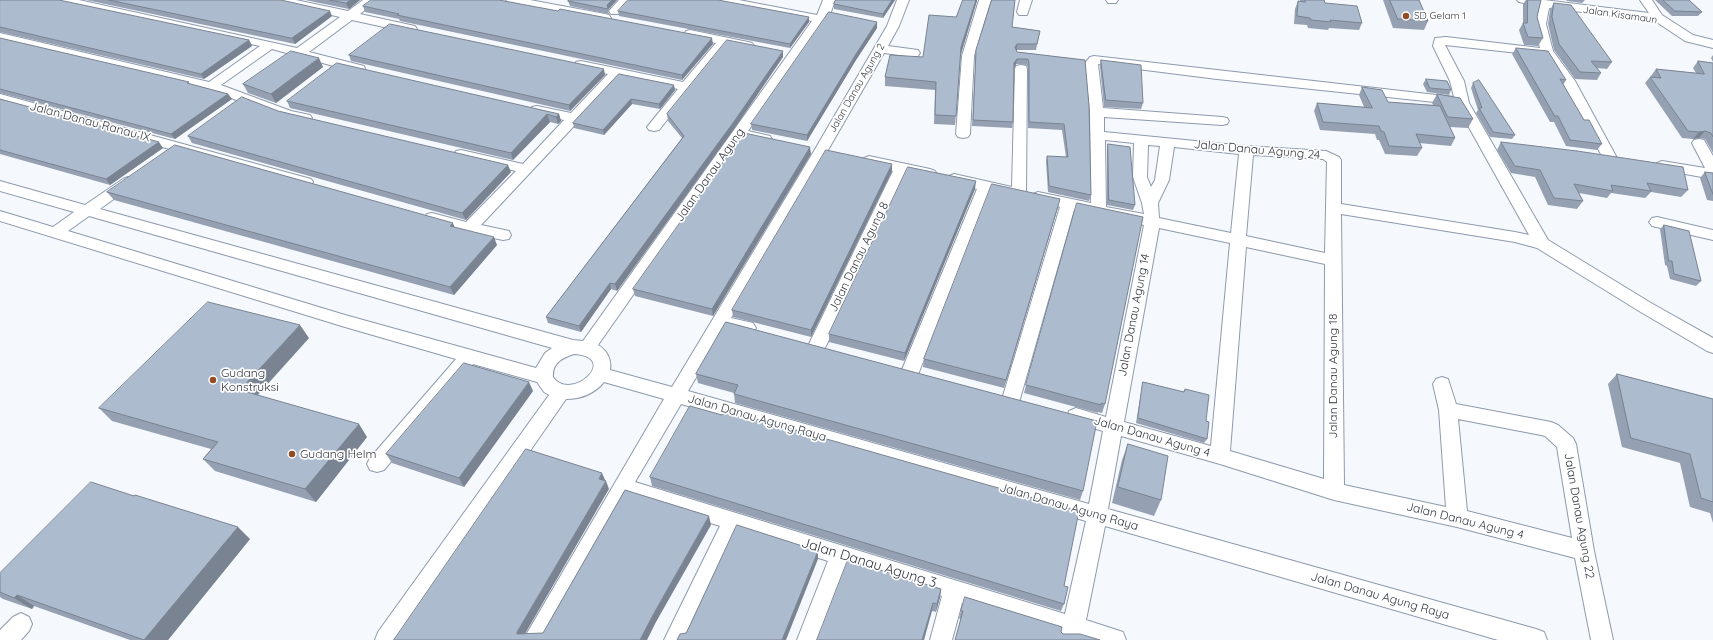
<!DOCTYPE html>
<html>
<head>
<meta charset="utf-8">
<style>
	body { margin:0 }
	canvas { display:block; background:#f5f8fc }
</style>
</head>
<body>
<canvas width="1713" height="640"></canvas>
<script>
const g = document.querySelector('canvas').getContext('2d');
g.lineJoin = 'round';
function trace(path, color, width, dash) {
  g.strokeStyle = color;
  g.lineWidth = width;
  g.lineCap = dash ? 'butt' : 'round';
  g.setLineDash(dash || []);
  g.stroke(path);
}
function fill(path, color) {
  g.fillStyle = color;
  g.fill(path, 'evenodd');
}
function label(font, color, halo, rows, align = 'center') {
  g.font = font + ' Quicksand,sans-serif';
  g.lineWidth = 3.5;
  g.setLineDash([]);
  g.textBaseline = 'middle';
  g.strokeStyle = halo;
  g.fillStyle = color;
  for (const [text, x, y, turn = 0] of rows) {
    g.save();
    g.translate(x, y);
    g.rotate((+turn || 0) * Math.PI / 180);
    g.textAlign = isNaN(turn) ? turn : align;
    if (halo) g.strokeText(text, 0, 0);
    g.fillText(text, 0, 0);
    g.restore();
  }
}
const minor = new Path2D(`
	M57 0H79L297 48 340 17 276 2 274 0H296L348 11 363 0H377L360 14 415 26 417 29 415 32 411 33 352 20 309 52 364 66 365 69 364 72 359 73 272 49 221 85 291 111 310 115 312 118 310 121 305 122 282 117 207 89 0 41V33L209 82 260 46 63 4 59 2Z
	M506 0H530L605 14 609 15 611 18 609 21 605 22 512 4 508 2Z
	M619 0H631L619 14H611L609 11Z
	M714 0H739L817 15 823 0H835L831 12 748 131 770 136 772 139 770 142 765 143 743 138 598 345C607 350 612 360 610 370L672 387 814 151 887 26 897 0H909L899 26 888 46 918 50 920 53 918 56 914 57 884 53 731 318 753 323 756 328 753 333 747 334 725 329 688 391 1089 504 1103 431 1069 421 1067 416 1069 411 1076 408 1106 417 1144 225 1074 210 1020 399 1017 404 1011 406 1005 404 1002 399 1060 207 1033 200 1031 197 1033 194 1038 192 1091 203 1090 112 1085 63 1090 57 1094 56 1454 97 1450 81 1433 46 1435 38 1446 37 1540 48 1534 24 1538 6 1519 2 1517 0H1544L1649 13 1640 0H1652L1662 15 1693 35 1713 40V48L1685 41 1655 21 1549 8 1546 24 1553 51 1575 81 1617 158 1615 161 1610 162 1605 161 1603 158 1561 81 1542 53 1537 55 1445 45 1464 81 1469 103 1548 240 1651 303 1713 338V353L1707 351 1639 311 1537 248 1515 242 1341 214 1344 485 1446 507 1439 410 1433 384 1436 379 1442 377 1448 379 1456 404 1551 422 1558 425 1573 438 1576 444 1594 551 1613 640H1591L1575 558 1457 527 1334 500 1220 464 1121 436 1108 509 1536 629 1544 632 1547 640H1498L1105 526 1086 620 1123 632 1126 640H1060L1061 634 962 603 952 640H930L942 596 847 566 819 640H797L828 561 738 532 687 640H664L720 526 627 497 546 640H523L664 399 604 382C595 393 581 399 566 399L399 640H375L378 632 549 395 544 392 537 382 473 364 384 470 377 472 370 470 367 464 370 458 456 359 345 327 0 221V211L53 227 74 212 0 191V181L85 205 123 179 128 177 133 179 135 182 133 185 100 209 573 340 583 341 812 21 720 4 716 2ZM1098 64 1217 79 1444 103 1457 106 1529 235 1515 232 1341 204V160L1339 157 1326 151 1246 146 1104 132V117L1222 125 1227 124 1229 121 1227 118 1222 117 1103 108ZM1105 140 1134 143 1133 177 1142 203 1144 214 1106 207ZM1148 145 1160 146 1155 180 1151 187 1147 177ZM1174 147 1239 154 1231 233 1159 218 1158 203 1169 180ZM1253 155 1323 159 1327 162 1325 253 1246 236ZM89 216 552 348 545 353 536 368 345 315 68 231ZM1159 228 1230 243 1211 446 1124 422ZM1246 247 1325 264 1324 479 1230 451ZM574 354C621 357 571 403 553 377 552 363 562 358 574 354ZM681 404 1086 521 1065 614 635 482ZM1458 419 1541 435 1545 436 1557 447 1572 538 1467 511Z
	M979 0H991L974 56 970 134 968 137 963 138 958 137 956 134 962 56Z
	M1020 0H1032L1027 15H1019L1017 12Z
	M1106 0H1118L1116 3H1108Z
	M690 30 748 42 752 43 754 46 752 49 748 50 727 45 659 130 654 131 649 130 647 127 678 89 620 77 481 225 509 231 511 235 509 239 503 240 469 233 427 222 424 218 427 214 432 213 466 222 516 171 456 157 454 154 456 151 461 150 523 164 564 120 532 113 530 110 532 107 537 106 571 113 608 74 576 68 575 65 576 62 581 61 683 82 716 43 686 37 684 34 686 31Z
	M1021 65 1026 66 1027 69 1026 193 1024 196 1019 198 990 192 919 372 916 377 910 379 904 377 901 372 977 189 949 182 947 179 949 176 954 174 1012 187 1015 69 1016 66Z
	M0 94 311 179 313 182 311 185 306 187 0 102Z
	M1699 139 1704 140 1713 156V179L1657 169 1655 166 1657 163 1662 161 1705 168 1692 143 1694 140Z
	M869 156 930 169 935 171 937 174 935 177 930 179 907 174 826 346 823 351 817 353 811 351 808 346 893 171 864 164 862 161 864 158Z
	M1657 217 1713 230V240L1652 226 1649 222 1652 218Z
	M21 613 29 617 32 624 29 631 21 640H0V630L13 617Z`);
const wall = new Path2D(`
	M0 0 249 40 252 46 204 79 0 32Z
	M86 0H281L332 16 295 44Z
	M305 0H360L349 9Z
	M617 0 608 10 609 14 570 6 568 1Z
	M895 0 883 18 834 9V4Z
	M963 0H977L961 55 955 125 934 124 935 90 885 86V77L923 57 956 17Z
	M1300 0H1324L1325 3 1362 23 1359 30 1329 28 1328 30 1308 28 1307 25 1294 24 1295 9 1298 1H1300Z
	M1383 0H1419L1428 21 1424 30 1393 28Z
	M1526 0H1541L1537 17 1543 38 1538 46 1524 45 1519 30 1523 23V4Z
	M1566 0H1585L1582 3 1567 1Z
	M1655 0H1689L1702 12 1698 16H1672Z
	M719 1 809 22 790 48 619 16 618 11Z
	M1554 3 1612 62 1607 69 1597 68 1601 73 1597 80 1575 79 1554 50 1548 24 1550 10Z
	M363 6 713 44 682 80 400 21 399 19 365 12Z
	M1012 27 1040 31 1036 50H1016L1017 52 1085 60 1091 195 1089 201 1048 192 1046 161 1047 156 1066 157 1062 130 1028 128V69L1027 65 1016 64 1014 67 1013 122 1012 128 972 126 976 50Z
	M877 28 856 60 807 141 752 130 751 124Z
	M0 38 191 84 228 94 232 99 175 139 0 93Z
	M1516 48 1566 80 1563 85 1584 120 1602 144 1597 150 1566 146 1554 122H1550L1512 54Z
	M349 55 605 75 570 111 351 61Z
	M1713 55V62L1711 58Z
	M783 57 734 129 617 291 611 289 581 332 548 323 546 317 682 138 668 121 667 114Z
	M1101 60 1143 103 1141 109 1104 107 1100 66Z
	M1698 61 1713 63V153L1705 139 1699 138 1693 139 1682 138 1645 83 1650 77H1651V76L1656 69 1696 73 1693 68Z
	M323 67 276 103 248 93 243 84Z
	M619 74 675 90 660 109 632 104 604 135 574 128 573 123Z
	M1426 79 1451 90 1449 95 1427 92 1423 84Z
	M1473 83 1515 135 1512 139 1490 137 1476 113 1478 110 1471 88Z
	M1362 87 1388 102 1433 105 1432 103 1437 94 1473 119 1468 128 1450 127 1455 138 1451 146 1419 143 1422 148 1417 156 1385 154 1379 140H1377L1375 134 1320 130 1314 111 1317 103 1364 107 1359 95Z
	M0 99 163 148 110 185 0 154Z
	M287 101 559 114 561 121 558 124 550 122 513 160 290 108Z
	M278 111 511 172 466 220 192 143 188 136Z
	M1501 142 1688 190 1681 197 1651 192 1645 198 1611 193 1607 198 1579 193 1583 201 1577 209 1548 205 1535 177 1511 173 1497 150Z
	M1108 144 1135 205 1133 210 1107 205V149Z
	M811 154 713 316 635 296 633 289Z
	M892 171 811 337 733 317 732 310Z
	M1705 172 1713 173V201L1707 200 1700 178Z
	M975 189 904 361 829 342V334Z
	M107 192 455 227 497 245 454 295 114 200Z
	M1058 207 1004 388 923 367 924 359Z
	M1664 225 1701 281 1696 286 1670 279 1667 266 1665 265 1660 229Z
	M726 322 1083 491 1080 500 735 403 734 394V393L698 383 696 374Z
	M309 338 258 395 367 437 316 502 215 471 203 459 211 449 112 421 99 408Z
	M1617 374 1713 399V523L1710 513 1690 507 1680 463 1622 447 1608 384Z
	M1143 382 1183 392 1185 389 1206 421 1207 439 1204 443 1136 423 1142 387Z
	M1026 385 1105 404 1102 413 1098 412V413L1024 393Z
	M533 391 464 487 392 463 386 454Z
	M722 415 1064 586V604L1061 611 652 486 650 477Z
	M1128 444 1161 500 1154 516 1112 503 1122 460Z
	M250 539 168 640H130L34 606 32 609 3 599 0 597V573Z
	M941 589 940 597 936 612 932 611 817 640Z
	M961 611 1061 632 1063 634 1100 640 960 619 959 618Z`);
const shadedWall = new Path2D(`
	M351 0H360L349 9 346 3Z
	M612 0H617L608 10 607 5Z
	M892 0H895L883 18V14Z
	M976 0H977V1L960 56 961 47Z
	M330 11 332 16 295 44 292 38Z
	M809 17V22L790 48V44Z
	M877 22V28L856 60 807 141V135L856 54Z
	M712 38 713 44 682 80V75Z
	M249 40 252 46 204 79 201 74Z
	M1017 44V50L1014 53 1015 47Z
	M783 51V57L734 129 617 291 615 284Z
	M319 58 323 67 276 103 271 94Z
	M1017 59 1016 64 1014 69V63Z
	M604 69 605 75 570 111 569 105Z
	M674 85 675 90 660 109 659 104Z
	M228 94 232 99 175 139 171 134Z
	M631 99 632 104 604 135 603 130Z
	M547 114 550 122 513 160 511 153Z
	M559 114 561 121 558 124 556 117Z
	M1705 131 1699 138 1693 139 1699 132Z
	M159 142 163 148 110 185 106 179Z
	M810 147 811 154 713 316 712 309Z
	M892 164V171L811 337V330Z
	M508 165 511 172 466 220 462 213Z
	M976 181 975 189 904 361 905 353Z
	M1060 199 1058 207 1004 388 1006 380Z
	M453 223 456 231 450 226Z
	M494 237 497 245 454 295 450 287Z
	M610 283 611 289 581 332 579 326Z
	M300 325 309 338 250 403 240 390Z
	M529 382 533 391 464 487 459 478Z
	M359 424 367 437 316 502 305 489Z
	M602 473 606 482 599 479Z
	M606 481 609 489 522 639 517 634V632Z
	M709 516 711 525 656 622 647 640H640L653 615Z
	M238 527 250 539 168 640H144Z
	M818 551V559L786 640H782Z
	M941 589 940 597 936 612 937 604Z
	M17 595 34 606 32 609 14 598Z
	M933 603 932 611 924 640H922Z`);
const building = new Path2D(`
	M0 0H59L249 40 201 74 0 27Z
	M109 0H281L330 11 292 38Z
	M330 0H351L346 3Z
	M371 0H499L558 11 560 9 712 38 682 75 397 15 399 14 363 6Z
	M570 0H612L607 5 608 9 568 1Z
	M628 0H718L809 17 790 44 618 11Z
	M836 0H892L883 14 834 4Z
	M963 0H976L961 47 956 116 935 115 936 82 885 77 890 55 923 57 929 15 956 17Z
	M992 0H1015L1012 27 1040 31 1037 44H1017L1015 47 1017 52 1085 60 1089 106 1091 195 1049 186 1047 156 1068 157 1064 124 1029 122V63L1028 59H1017L1014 63 1013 122 973 120 976 50Z
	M1305 0H1324L1325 3 1357 6 1362 23 1330 20 1331 22 1311 20 1310 18 1297 16 1298 1 1305 2Z
	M1390 0H1419L1428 21 1398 19Z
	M1528 0H1541L1537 17 1543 38 1528 37 1523 23H1527Z
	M1663 0H1689L1702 12 1675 11Z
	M1554 3 1571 5 1612 62 1591 61 1601 73 1580 72 1559 44 1552 17Z
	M829 12 877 22 856 54 807 135 751 124Z
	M390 24 604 69 569 105 349 55Z
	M0 38 189 82 187 83 228 94 171 134 0 89Z
	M727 40 783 51 733 123 615 284 610 283 579 326 546 317 684 136 667 114Z
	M1516 48 1548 51 1566 80 1560 79 1584 120H1589L1602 144 1570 140 1558 116H1555Z
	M291 51 319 58 271 94 243 84Z
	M1101 60 1141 65 1143 103 1106 100Z
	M1698 61 1713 63V137L1711 133 1705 131 1699 132 1688 131 1650 77 1661 78 1656 69 1704 74Z
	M337 63 559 114 556 117 547 114 511 153 287 101Z
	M619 74 674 85 659 104 631 99 603 130 573 123Z
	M1426 79 1447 81 1451 90 1430 88Z
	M1479 80 1515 135 1493 132 1479 108H1482L1473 83Z
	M1362 87 1382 90 1388 102 1440 106 1455 138 1416 134 1422 148 1389 146 1384 132 1381 131 1379 126 1323 122 1317 103 1372 108Z
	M1437 94 1460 98 1473 119 1448 117Z
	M242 97 278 111 508 165 462 213 188 136Z
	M0 99 159 142 106 179 0 150Z
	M744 133 810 147 712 309 633 289Z
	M1501 142 1577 151 1683 167 1688 190 1647 183 1651 191 1611 185 1613 191 1574 184 1583 201 1554 198 1540 170 1515 166Z
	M1108 144 1130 147 1135 205 1109 200Z
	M175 145 453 223 450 226 494 237 450 287 107 192Z
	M826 150 892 164 811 330 732 310Z
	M908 167 976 181 905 353 829 334Z
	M1705 172 1713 173V194Z
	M992 184 1060 199 1006 380 924 359Z
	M1077 203 1143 217 1105 404 1101 403V405L1026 385Z
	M1664 225 1689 231 1701 281 1674 274 1672 261H1669Z
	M208 302 300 325 240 390 359 424 305 489 203 459 218 442 99 408Z
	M726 322 1097 421 1083 491 734 394 738 385 696 374Z
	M464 363 529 382 459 478 386 454Z
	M1617 374 1713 399V502L1701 498 1690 454 1631 438Z
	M1143 382 1184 392 1185 389 1209 395 1206 421 1209 422 1207 439 1138 418Z
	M690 406 722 415 725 410 1079 511 1064 586 1068 587 1064 604 650 477Z
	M1128 444 1168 456 1161 500 1118 487Z
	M526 449 602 473 599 479 606 481 517 632V634L543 633 625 490 709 516 653 615 640 640H394Z
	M91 482 134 496 135 495 238 527 144 640 17 595 14 598 0 592V573Z
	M737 525 818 551 782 640H677L680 634 686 633Z
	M848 560 941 589 937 604 933 603 922 640H817Z
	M965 597 1062 627 1061 632 1063 634H1080L1100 640H955L963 611H961Z`);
const markers = [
	[1406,16,4,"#924c24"],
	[213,380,4,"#924c24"],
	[292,454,4,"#924c24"]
];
const farStreetnames = [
	["Jalan Kisamaun",1620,15,8],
	["Jalan Danau Agung 2",857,88,-60]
];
const farPoinames = [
	["SD Gelam 1",1414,16]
];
const streetNames = [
	["Jalan Danau Ranau IX",90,122,15],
	["Jalan Danau Agung 24",1257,150,5],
	["Jalan Danau Agung",710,175,-55],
	["Jalan Danau Agung 8",859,257,-64],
	["Jalan Danau Agung 14",1134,315,-79],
	["Jalan Danau Agung 18",1333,376,-90],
	["Jalan Danau Agung Raya",757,418,16],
	["Jalan Danau Agung 4",1152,437,16],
	["Jalan Danau Agung Raya",1069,507,16],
	["Jalan Danau Agung 22",1579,516,80],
	["Jalan Danau Agung 4",1465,521,14],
	["Jalan Danau Agung Raya",1380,596,16]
];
const poiNames = [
	["Gudang",221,373],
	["Konstruksi",221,387],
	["Gudang Helm",300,454]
];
const nearStreetnames = [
	["Jalan Danau Agung 3",869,563,17]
];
trace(minor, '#8d9aae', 2);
fill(minor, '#fff');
fill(wall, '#95a1b2');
fill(shadedWall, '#798391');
fill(building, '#adbbcf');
trace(building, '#798391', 1);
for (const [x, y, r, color] of markers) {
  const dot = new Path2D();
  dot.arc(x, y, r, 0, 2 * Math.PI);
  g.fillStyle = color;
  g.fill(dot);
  trace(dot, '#fff', 1.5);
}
label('10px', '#31373f', '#fff', farStreetnames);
label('10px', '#31373f', '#fff', farPoinames, 'left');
label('12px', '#31373f', '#fff', streetNames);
label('12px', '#31373f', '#fff', poiNames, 'left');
label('14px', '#31373f', '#fff', nearStreetnames);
</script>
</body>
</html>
